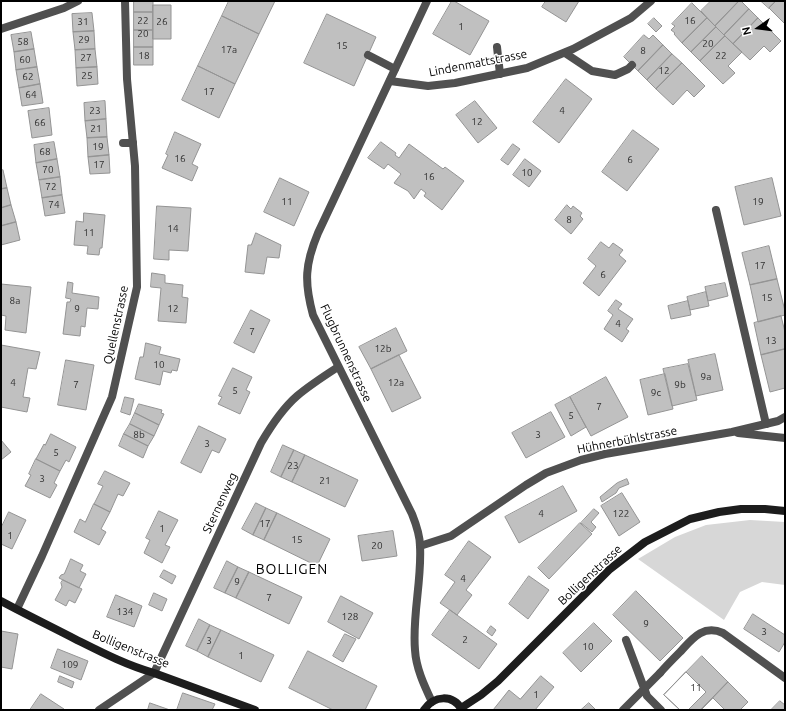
<!DOCTYPE html>
<html>
<head>
<meta charset="utf-8">
<style>
	body { margin:0 }
	#map { position:relative; width:786px; height:711px; overflow:hidden; background:#fff; font-family:Ubuntu,sans-serif }
	canvas { display:block }
	.frame { position:absolute; inset:0; border:2px solid #000; pointer-events:none }
	.north { position:absolute; left:738px; top:8px; width:40px; height:40px; -webkit-text-stroke:3px #fff; paint-order:stroke; rotate:256deg; font-size:11px; font-weight:700; line-height:16px; text-align:center; color:#000 }
	.north::after { content:''; display:block; margin:auto; width:14px; height:18px; background:#000; clip-path:polygon(50% 0,100% 100%,50% 72%,0 100%) }
</style>
</head>
<body>
<div id="map">
<canvas width="786" height="711"></canvas>
<div class="frame"></div>
<div class="north">N</div>
</div>
<script>
const g = document.querySelector('canvas').getContext('2d');
g.lineJoin = 'round';
function fill(path, color) {
  g.fillStyle = color;
  g.fill(path, 'evenodd');
}
function trace(path, color, width, dash) {
  g.strokeStyle = color;
  g.lineWidth = width;
  g.lineCap = dash ? 'butt' : 'round';
  g.setLineDash(dash || []);
  g.stroke(path);
}
function label(font, color, halo, rows, align = 'center') {
  g.font = font + ' Ubuntu,sans-serif';
  g.lineWidth = 3;
  g.setLineDash([]);
  g.textBaseline = 'middle';
  g.strokeStyle = halo;
  g.fillStyle = color;
  for (const [text, x, y, turn = 0] of rows) {
    g.save();
    g.translate(x, y);
    g.rotate((+turn || 0) * Math.PI / 180);
    g.textAlign = isNaN(turn) ? turn : align;
    if (halo) g.strokeText(text, 0, 0);
    g.fillText(text, 0, 0);
    g.restore();
  }
}
const green = new Path2D(`
	M750 520 785 522V585L762 582 740 592 724 620 638 559 675 537 706 525Z`);
const building = new Path2D(`
	M134 1H153V12H134Z
	M229 1H275L259 34 222 16Z
	M452 1H454L489 21 470 55 433 34Z
	M546 1H579L566 22 542 7Z
	M711 1H739L715 26 701 11Z
	M739 1H741L749 9 724 35 715 26Z
	M761 1H776L769 8Z
	M776 1H785V24L769 8Z
	M692 3 707 18 682 43 674 34 675 33 671 30 675 26 672 24Z
	M153 5H171V39H153Z
	M749 9 758 18 733 44 724 35Z
	M134 12H153V30H134Z
	M92 13 94 31 73 32 72 14Z
	M327 14 376 37 354 86 304 63Z
	M222 16 259 34 235 84 198 66Z
	M654 18 662 26 656 32 648 24Z
	M707 18 716 27 691 52 682 43Z
	M758 18 781 41 770 52 764 46 750 60 733 44Z
	M716 27 725 36 700 61 691 52Z
	M134 30H153V47H134Z
	M94 31 95 49 75 50 73 32Z
	M31 32 34 49 14 52 11 35Z
	M644 35 649 39 653 35 663 45 638 71 624 57Z
	M725 36 742 52 728 66 735 73 723 84 700 61Z
	M663 45 672 54 647 80 638 71Z
	M134 47H153V65H134Z
	M34 49 37 67 16 70 14 52Z
	M95 49 97 67 76 68 75 50Z
	M672 54 682 63 656 89 647 80Z
	M682 63 705 86 694 97 687 90 673 105 656 89Z
	M198 66 235 84 219 118 182 100Z
	M37 67 40 84 19 88 16 70Z
	M97 67 98 84 77 86 76 68Z
	M566 79 592 99 559 143 533 122Z
	M40 84 43 103 22 106 19 88Z
	M105 101 106 119 85 121 84 103Z
	M475 101 497 128 478 143 456 115Z
	M49 108 52 135 32 138 28 111Z
	M106 119 107 137 87 138 85 121Z
	M633 130 659 149 627 191 602 172Z
	M175 132 201 144 192 164 198 167 192 181 162 168 168 155 166 154Z
	M107 137 109 155 88 157 87 138Z
	M54 142 57 159 36 163 34 145Z
	M381 142 396 153 395 155 399 158 409 144 443 169 445 167 464 181 442 210 424 196 426 193 421 189 414 199 408 191 394 183 401 174 388 164 384 169 368 158Z
	M513 144 520 149 508 165 501 160Z
	M109 155 110 173 90 174 88 157Z
	M57 159 60 177 39 180 36 163Z
	M525 159 541 171 529 187 513 175Z
	M3 170 7 188 1 189V171Z
	M60 177 62 195 42 198 39 180Z
	M280 178 309 192 294 226 264 212Z
	M772 178 781 216 744 225 735 187Z
	M7 188 11 205 1 208V189Z
	M62 195 65 213 45 216 42 198Z
	M11 205 16 222 1 226V208Z
	M567 205 571 209 573 206 582 213 580 216 583 219 571 234 555 220Z
	M157 206 191 208 188 251 169 250V260L154 259Z
	M84 213 105 215 102 248H100L99 255 87 254 88 246 74 245 76 221 83 222Z
	M16 222 20 240 1 245V226Z
	M256 233 281 245 279 258 267 257 264 274 245 272 248 245H251Z
	M601 242 609 248 613 243 623 250 619 255 626 261 599 296 583 283 596 266 588 259Z
	M769 246 777 279 750 285 742 253Z
	M152 273 165 275V283L183 285 182 297 188 298 186 323 158 321 161 288 151 287Z
	M777 279 785 311V315L758 322 750 285Z
	M68 282 73 283 72 293 99 297 98 309 87 308 85 327 81 326 80 336 63 334 67 302H70L71 299 66 298Z
	M725 283 728 296 708 301 705 287Z
	M1 284 31 287 26 333 5 330 6 316 1 315Z
	M706 292 709 306 690 310 687 297Z
	M616 300 622 304 618 309 633 319 626 329 629 331 622 342 604 329 613 315 608 311Z
	M688 301 691 315 671 319 668 306Z
	M251 310 270 320 254 353 234 343Z
	M781 316 785 332V349L761 355 754 323Z
	M396 328 407 351 371 369 359 347Z
	M146 343 161 347 159 354 180 359 177 371 172 370 171 373 163 371 160 385 135 379 140 357H143Z
	M1 345 40 352 36 369 28 368 23 397 30 398 27 412 1 407Z
	M785 349V388L770 392 761 355Z
	M715 354 723 390 696 396 688 360Z
	M399 355 421 398 392 412 371 369Z
	M66 360 94 365 86 410 58 405Z
	M688 364 697 400 672 406 663 369Z
	M233 368 252 377 246 390 250 392 240 414 218 404 222 397 219 396Z
	M665 374 673 409 648 415 640 380Z
	M606 377 628 417 591 436 570 397Z
	M125 397 134 399 130 415 121 412Z
	M570 397 586 427 571 436 555 405Z
	M139 404 162 410 161 413 164 414 159 425 135 413Z
	M551 412 565 437 526 458 512 433Z
	M135 413 159 425 154 436 130 424Z
	M130 424 154 436 148 446 124 434Z
	M199 426 226 439 219 453 212 450 201 473 181 463Z
	M51 434 76 447 69 462 66 460 60 471 36 459 44 444 45 445Z
	M124 434 148 446 143 458 119 446Z
	M1 440 11 452 1 460Z
	M283 445 294 450 281 477 271 472Z
	M294 450 305 455 292 482 281 477Z
	M305 455 358 480 345 507 292 482Z
	M36 459 60 471 54 483 57 485 50 498 25 486 31 475 29 474Z
	M105 471 130 483 123 496 118 494 110 512 94 504 103 486 98 484Z
	M627 479 629 484 619 488 616 493 602 502 600 497 617 483Z
	M563 486 577 511 519 543 505 517Z
	M622 493 640 522 619 536 601 506Z
	M256 503 266 508 253 535 242 529Z
	M94 504 110 512 101 529 106 532 99 545 74 532 80 519 85 522Z
	M266 508 277 513 264 540 253 535Z
	M594 509 599 513 591 522 596 527 592 532 581 523Z
	M159 511 178 520 165 545 170 547 162 563 144 553 150 540 146 538Z
	M9 512 26 520 12 549 1 544V528Z
	M277 513 330 539 317 566 264 540Z
	M580 523 592 534 549 579 538 568Z
	M393 531 397 556 362 561 358 536Z
	M469 541 491 557 466 590 472 595 457 615 440 603 455 582 445 575Z
	M71 559 83 565 80 571 86 574 79 588 59 578 61 575 64 574Z
	M227 561 238 567 225 593 214 588Z
	M238 567 249 572 236 598 225 593Z
	M164 570 176 576 172 584 160 577Z
	M249 572 302 597 289 624 236 598Z
	M529 576 549 590 528 619 509 604Z
	M63 580 82 589 75 603 69 600 66 606 55 600 62 587 61 583Z
	M636 591 683 638 660 661 613 615Z
	M154 593 167 599 162 611 149 605Z
	M116 595 142 606 134 627 107 617Z
	M341 596 373 613 359 639 328 622Z
	M450 610 497 644 479 669 432 635Z
	M753 614 785 635V642L779 652 744 629Z
	M199 619 210 625 197 651 186 646Z
	M594 623 612 641 581 672 563 653Z
	M210 625 221 630 208 657 197 651Z
	M491 626 496 630 492 636 487 632Z
	M221 630 274 655 261 682 208 657Z
	M1 631 18 634 12 669 1 667Z
	M345 634 356 639 343 662 333 656Z
	M58 649 88 661 81 680 51 668Z
	M308 651 377 686 365 710H333L289 688Z
	M702 656 728 682 701 710H691L690 709 688 710H680L664 695Z
	M686 672 706 692 688 710H680L664 695Z
	M60 676 74 682 72 688 58 682Z
	M541 676 554 687 535 710H493L509 690 520 699Z
	M728 682 748 702 740 710H701Z
	M183 693 215 704 212 710H177Z
	M41 694 64 709 63 710H30Z
	M713 698 725 710H701Z
	M780 701 785 705V710H771Z
	M150 703 170 710H148Z
	M589 703 596 710H581Z`);
const service = new Path2D(`
	M497 47 500 74
	M565 53 592 71 615 75 628 69 632 65
	M368 55 395 69
	M123 143H133
	M716 210 766 424
	M99 710 154 673`);
const pedestrian = new Path2D(`
	M626 640 647 696 661 710
	M623 710 660 673`);
const minor = new Path2D(`
	M1 29 64 8 78 1
	M390 81 428 86 455 83 527 68 573 49 631 18 651 1
	M738 433 785 438
	M420 546 451 536 526 485 546 473 581 460 605 454 732 432 778 421 785 417
	M17 609 42 556 112 397 137 287 135 166 127 79 125 1
	M154 673 261 443C271 426 282 409 297 396 310 385 324 376 338 367
	M660 673C666 666 673 659 680 652 692 639 703 624 723 633L785 678`);
const tertiary = new Path2D(`
	M427 1 318 233C305 264 304 282 313 315L412 514C416 524 420 535 420 546 422 581 412 615 415 650 416 668 424 685 432 702`);
const secondary = new Path2D(`
	M1 601C25 614 50 626 75 639 101 652 126 665 154 673L255 710
	M461 708 481 695 498 681 610 569 645 542 690 519 719 512 741 509H765L785 511
	M424 710C434 695 453 694 462 710`);
const numberNames = [
	["22",143,21],
	["16",690,21],
	["31",83,22],
	["26",162,22],
	["1",461,27],
	["20",143,34],
	["29",84,40],
	["58",23,42],
	["20",708,44],
	["15",342,46],
	["17a",229,50],
	["8",643,51],
	["18",144,56],
	["22",721,56],
	["27",86,58],
	["60",25,60],
	["12",664,71],
	["25",87,76],
	["62",28,77],
	["17",209,92],
	["64",31,95],
	["23",95,111],
	["4",562,111],
	["12",477,122],
	["66",40,123],
	["21",96,129],
	["19",98,147],
	["68",45,152],
	["16",180,159],
	["6",630,160],
	["17",99,165],
	["70",48,170],
	["10",527,173],
	["16",429,177],
	["72",51,187],
	["11",287,202],
	["19",758,202],
	["74",54,205],
	["8",569,220],
	["14",173,229],
	["11",89,233],
	["17",760,266],
	["6",603,275],
	["15",767,298],
	["8a",15,301],
	["9",77,309],
	["12",173,309],
	["4",618,324],
	["7",252,332],
	["13",771,341],
	["12b",383,349],
	["10",159,365],
	["9a",706,377],
	["4",13,383],
	["12a",396,383],
	["7",76,385],
	["9b",680,385],
	["5",235,391],
	["9c",656,393],
	["7",599,407],
	["5",571,416],
	["8b",139,435],
	["3",538,435],
	["3",207,444],
	["5",56,453],
	["23",293,466],
	["3",42,479],
	["21",325,481],
	["4",541,514],
	["122",621,514],
	["17",265,524],
	["1",162,529],
	["1",10,536],
	["15",297,540],
	["20",377,546],
	["4",463,579],
	["9",237,582],
	["7",269,598],
	["134",125,612],
	["128",350,617],
	["9",646,624],
	["3",764,632],
	["2",465,640],
	["3",209,641],
	["10",588,647],
	["1",241,656],
	["109",70,665],
	["11",696,688],
	["1",536,695]
];
const streetNames = [
	["Lindenmattstrasse",478,63,-11],
	["Quellenstrasse",116,325,-78],
	["Flugbrunnenstrasse",346,353,65],
	["Hühnerbühlstrasse",627,440,-11],
	["Sternenweg",220,503,-65],
	["Bolligenstrasse",590,575,-43],
	["Bolligenstrasse",131,649,22]
];
const quarterNames = [
	["BOLLIGEN",292,569]
];
fill(green, '#d7d7d7');
fill(building, '#c0c0c0');
trace(building, '#949494', 1);
trace(service, '#505050', 8);
trace(pedestrian, '#505050', 8);
trace(minor, '#505050', 8);
trace(tertiary, '#505050', 8);
trace(secondary, '#1d1d1d', 8);
label('10px', '#303030', null, numberNames);
label('12px', '#000', '#fff', streetNames);
g.letterSpacing = '1px';
label('14px', '#000', '#fff', quarterNames);
g.letterSpacing = '0px';
</script>
</body>
</html>
